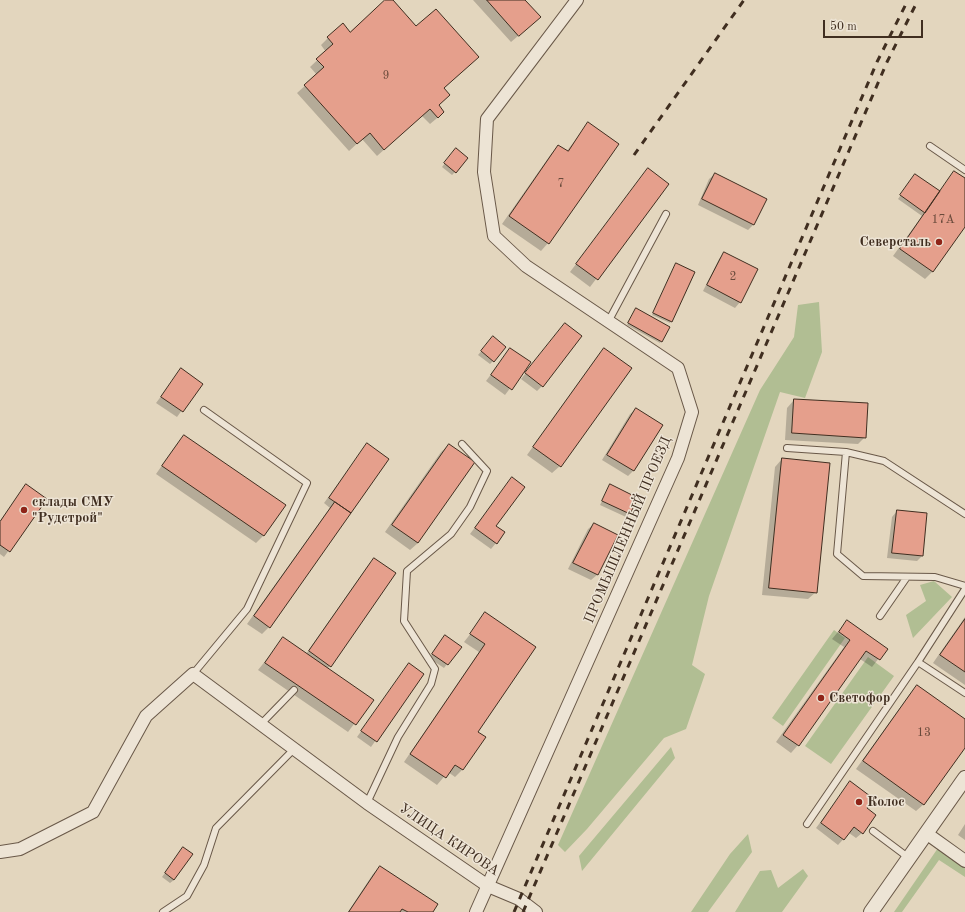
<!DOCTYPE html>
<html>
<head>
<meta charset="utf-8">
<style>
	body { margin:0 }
	#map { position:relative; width:965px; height:912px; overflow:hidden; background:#e3d6be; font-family:"Old Standard TT",serif }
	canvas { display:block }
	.scale { position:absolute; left:823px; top:20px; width:100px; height:18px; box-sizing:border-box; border:2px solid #402e20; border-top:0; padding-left:5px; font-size:12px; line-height:14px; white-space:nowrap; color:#402e20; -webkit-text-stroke:3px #ede4d5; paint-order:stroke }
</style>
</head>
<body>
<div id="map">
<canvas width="965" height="912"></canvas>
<div class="scale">50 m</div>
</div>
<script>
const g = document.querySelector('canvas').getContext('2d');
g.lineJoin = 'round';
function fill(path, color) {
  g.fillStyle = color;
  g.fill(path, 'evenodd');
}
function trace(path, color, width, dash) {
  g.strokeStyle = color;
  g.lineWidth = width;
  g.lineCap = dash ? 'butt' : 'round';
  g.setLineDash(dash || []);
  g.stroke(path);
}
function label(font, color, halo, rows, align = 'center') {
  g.font = font + ' "Old Standard TT",serif';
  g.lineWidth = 3;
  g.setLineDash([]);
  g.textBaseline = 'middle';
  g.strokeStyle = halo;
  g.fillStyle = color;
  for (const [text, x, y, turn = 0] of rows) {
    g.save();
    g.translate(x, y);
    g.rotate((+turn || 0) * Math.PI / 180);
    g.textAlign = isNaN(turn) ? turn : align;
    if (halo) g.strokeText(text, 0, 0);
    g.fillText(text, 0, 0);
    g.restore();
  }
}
const green = new Path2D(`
	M819 302 822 352 805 398 780 392 709 596 692 665 705 674 686 729 664 738 587 829 565 852 558 845 760 390 794 337 798 305Z
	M934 581 952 597 913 638 906 615 926 601 920 585Z
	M834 630 845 638 783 726 772 718Z
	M868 657 894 676 831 764 805 746Z
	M671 747 675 758 582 871 579 856Z
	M748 834 752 852 708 912H691L730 854Z
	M938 848 965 868V877L939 860 902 912H894Z
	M803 869 808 876 782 912H735L760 871 771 870 778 888Z`);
const shadow = new Path2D(`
	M387 0H391L416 27 470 65 443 89 449 95 438 106 443 112 436 119 430 124 422 116 377 156 362 139 349 151 297 93 317 75 310 67 326 52 321 45 328 38 350 33Z
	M473 0H524L532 24 511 42Z
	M588 124 548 243 541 251 502 224 551 154 559 146 566 152Z
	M453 153 455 172 452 175 442 167Z
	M648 169 668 184 590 287 570 272Z
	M955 172 965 179V225L933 271 925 279 893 256 922 216 898 199 912 179 939 192Z
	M715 174 754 224 748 230 698 205 709 179Z
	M724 253 740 302 735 308 703 291 719 259Z
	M675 266 671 321 670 323 652 315Z
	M635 311 661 341 660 343 627 325Z
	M565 324 542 386 537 391 521 379Z
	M490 341 493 361 490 364 478 355Z
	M510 349 529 363 505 395 486 381Z
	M604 349 560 466 552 473 527 455 597 357Z
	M181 370 201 384 177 417 156 403Z
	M794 400 865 437 858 444 785 440 787 408Z
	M636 409 662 425 633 471 628 476 602 460 630 414Z
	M184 436 284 505 263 536 256 543 156 474 177 444Z
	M367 445 269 627 262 634 247 624 330 508 324 503Z
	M449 445 418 543 410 550 385 532 441 452Z
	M782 459 816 592 808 599 762 595 775 467Z
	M512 478 495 526 496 543 491 549 470 534Z
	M26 485 46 499 4 557 0 554V521Z
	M610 485 637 498 626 517 600 505Z
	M897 511 922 556 917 561 887 558 892 517Z
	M594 524 617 535 597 575 591 580 568 569 588 529Z
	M374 559 330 666 327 669 372 700 348 732 258 670 283 639 306 654 367 567Z
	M486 614 535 647 477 732 485 737 462 770 455 777 448 772 437 785 404 762 479 652 464 642Z
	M965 617V685L933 663Z
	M847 621 886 649 872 667 860 659 798 745 791 753 776 742 844 647 832 639Z
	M442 640 460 647 444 668 429 658Z
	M409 664 423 674 371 747 357 737Z
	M917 686 965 720V746L924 804 916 811 856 769 910 694Z
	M850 783 866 808 862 833 856 838 849 833 838 845 816 828Z
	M965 824V840L958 835Z
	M180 852 174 880 170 883 162 877Z
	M380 867 432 912H348L373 874Z`);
const building = new Path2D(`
	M385 0H393L416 26 436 9 479 57 444 88 450 95 439 105 444 112 438 118 430 109 384 150 370 133 357 144 304 85 324 67 316 59 333 44 327 37 343 23 350 32Z
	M487 0H525L541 17 519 36Z
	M588 122 619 144 549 244 509 216 558 145 568 151Z
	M456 148 468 158 456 173 444 163Z
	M648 168 669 184 598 280 576 264Z
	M954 171 965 178V227L933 272 900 249Z
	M715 173 767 199 754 225 702 199Z
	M915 174 940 191 925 213 900 195Z
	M724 252 758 269 741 303 707 285Z
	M676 263 695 272 672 322 653 313Z
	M636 308 670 327 662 342 628 323Z
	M565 323 582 336 543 387 525 373Z
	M493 336 506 347 494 362 481 351Z
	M510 348 531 362 512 390 491 375Z
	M604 348 632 368 561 467 533 447Z
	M181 368 203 384 183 412 161 397Z
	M794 399 868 403 866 438 792 433Z
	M636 408 663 425 634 471 607 455Z
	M184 435 286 505 264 536 162 466Z
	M367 443 389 459 351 513 329 498Z
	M449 444 475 462 418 543 392 525Z
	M782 458 830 463 817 593 769 588Z
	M512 477 525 487 496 526 505 532 497 544 475 528Z
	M26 484 47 499 10 552 0 545V522Z
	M610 484 638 498 630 514 602 501Z
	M335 502 351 513 270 628 254 616Z
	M897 510 927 513 923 556 892 553Z
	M594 523 618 535 598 575 573 563Z
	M374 558 396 573 331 667 309 651Z
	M485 612 536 647 478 732 486 737 463 770 455 765 446 778 410 754 485 644 470 634Z
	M965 619V672L940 655Z
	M847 620 888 649 880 660 866 651 799 746 783 735 850 640 839 632Z
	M445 635 462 647 448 665 432 654Z
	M283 637 374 700 356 725 265 663Z
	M409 663 424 674 377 742 361 731Z
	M917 685 965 719V748L924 805 863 761Z
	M850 781 874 799 867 808 876 815 863 834 854 827 844 840 821 823Z
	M183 847 193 854 174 880 165 873Z
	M380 866 438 904 433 912H408L402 909 400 912H349Z`);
const service = new Path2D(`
	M930 146 965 170
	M608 322 666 214
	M787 448 846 452 884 461 965 514
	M846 452 837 554 863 576 935 577 965 586
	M880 616 907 577
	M918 662 965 693
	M193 674 247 609 307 483 204 410
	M261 724 294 690
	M367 803 398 737 431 684 435 669 404 621 407 571 451 534 470 507 487 471 462 444
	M807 824 918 662 965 589
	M873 831 909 858
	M163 912 187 896 204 865 216 828 294 749`);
const minor = new Path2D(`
	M926 833 965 861
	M0 852 20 849 93 812 146 716 193 674 367 803 488 886 519 899 536 912
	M476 912 678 458 692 412 678 368 526 266 494 236 484 172 487 119 577 0`);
const tertiary = new Path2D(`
	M871 912 965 778`);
const rail = new Path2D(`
	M634 155 744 0
	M514 912 877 62 908 0
	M523 912 887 62 918 0`);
const markers = [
	[939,242,4,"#8f2418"],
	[24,510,4,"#8f2418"],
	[821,698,4,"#8f2418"],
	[859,802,4,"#8f2418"]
];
const numberNames = [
	["9",386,76],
	["7",561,184],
	["17А",943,220],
	["2",733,277],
	["13",924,733]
];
const poiNames = [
	["Северсталь",931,242,"right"],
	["склады СМУ",32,502],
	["\"Рудстрой\"",32,518],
	["Светофор",829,698],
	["Колос",867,802]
];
const streetNames = [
	["ПРОМЫШЛЕННЫЙ ПРОЕЗД",628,530,-67],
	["УЛИЦА КИРОВА",449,840,34]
];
fill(green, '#b1be93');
fill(shadow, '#0003');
fill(building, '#e59f8c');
trace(building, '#402e20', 1);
trace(service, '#695848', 8);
trace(minor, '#695848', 14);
trace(tertiary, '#695848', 16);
trace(service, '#ede4d5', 6);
trace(minor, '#ede4d5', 12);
trace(tertiary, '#ede4d5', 14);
trace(rail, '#402e20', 3, [7, 7]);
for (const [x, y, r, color] of markers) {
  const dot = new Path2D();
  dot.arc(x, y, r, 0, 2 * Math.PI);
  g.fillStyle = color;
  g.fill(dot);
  trace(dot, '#ede4d5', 1.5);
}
label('12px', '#694a3b', null, numberNames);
label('bold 14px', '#402e20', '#ede4d5', poiNames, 'left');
label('14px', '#402e20', '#ede4d5', streetNames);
</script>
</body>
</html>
